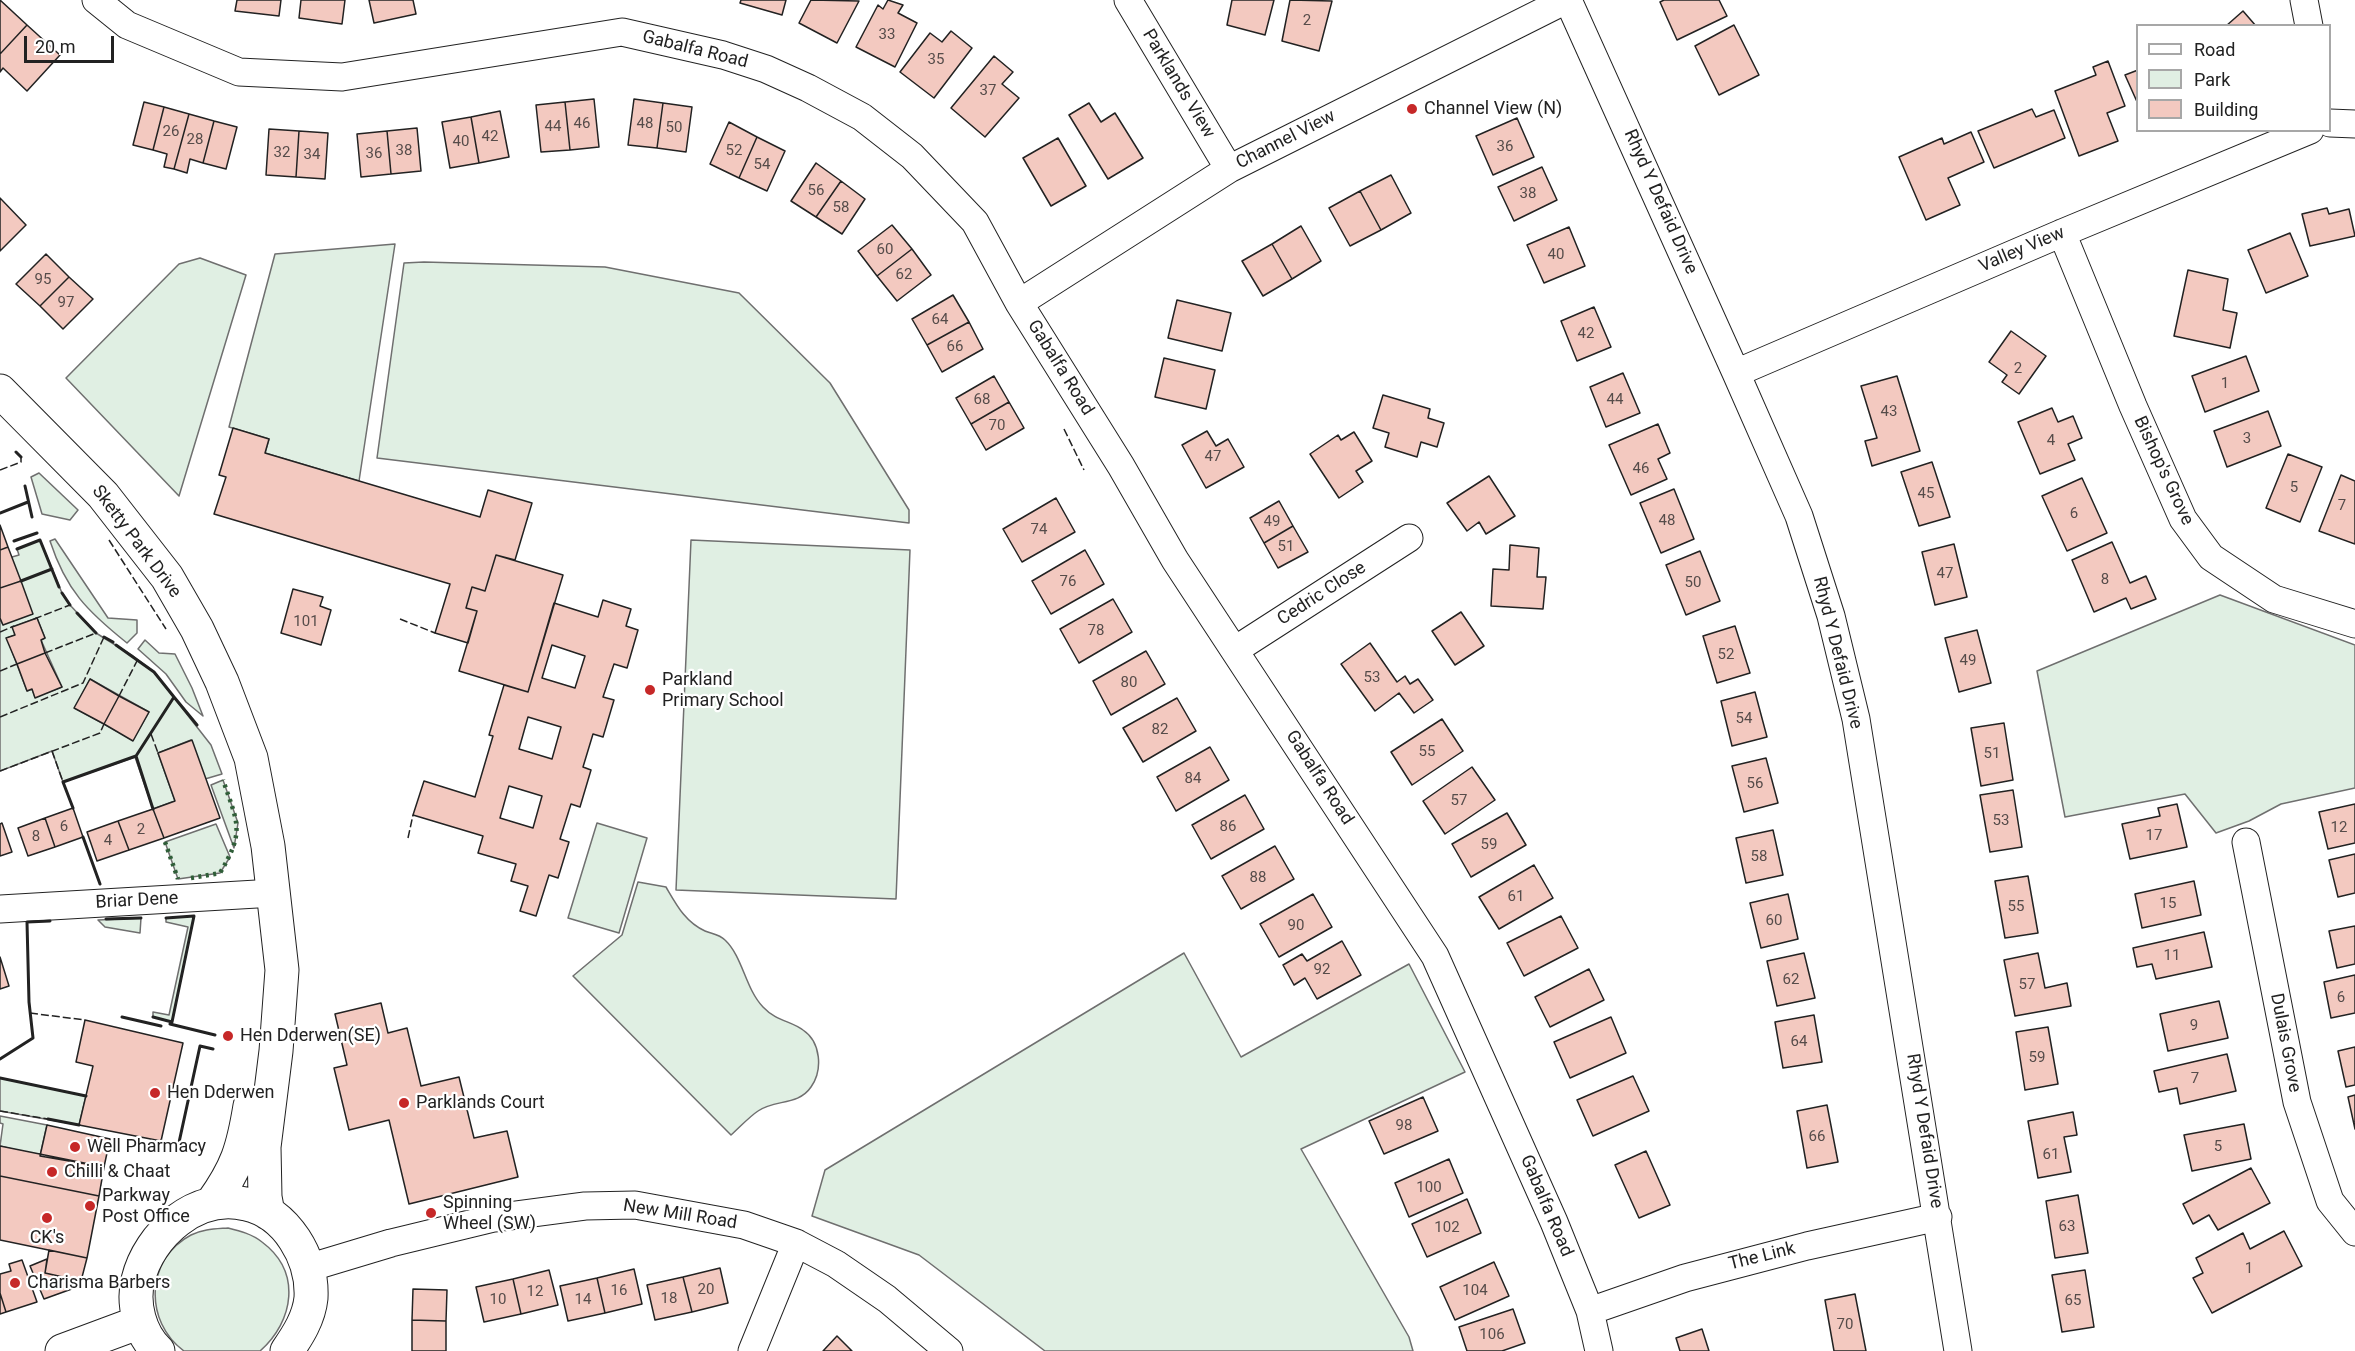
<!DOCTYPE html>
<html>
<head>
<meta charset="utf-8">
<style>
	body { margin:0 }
	#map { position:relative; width:2355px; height:1351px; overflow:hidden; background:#fff; font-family:Roboto,sans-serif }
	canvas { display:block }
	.legend { position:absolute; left:2136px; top:24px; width:195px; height:108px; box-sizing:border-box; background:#fff; border:2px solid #a7a7a7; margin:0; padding:8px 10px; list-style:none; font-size:18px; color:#222 }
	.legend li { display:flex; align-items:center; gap:12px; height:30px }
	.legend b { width:30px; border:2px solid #a7a7a7 }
	.scale { position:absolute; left:24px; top:36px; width:90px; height:27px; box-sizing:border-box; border:3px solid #222; border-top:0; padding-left:8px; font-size:18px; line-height:21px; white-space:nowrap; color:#222; -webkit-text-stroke:4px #fff; paint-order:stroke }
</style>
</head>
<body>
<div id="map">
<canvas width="2355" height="1351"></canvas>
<ul class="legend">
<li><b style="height:8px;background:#fff"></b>Road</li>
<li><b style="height:16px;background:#e0efe3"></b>Park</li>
<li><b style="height:16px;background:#f3c9c0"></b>Building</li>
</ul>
<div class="scale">20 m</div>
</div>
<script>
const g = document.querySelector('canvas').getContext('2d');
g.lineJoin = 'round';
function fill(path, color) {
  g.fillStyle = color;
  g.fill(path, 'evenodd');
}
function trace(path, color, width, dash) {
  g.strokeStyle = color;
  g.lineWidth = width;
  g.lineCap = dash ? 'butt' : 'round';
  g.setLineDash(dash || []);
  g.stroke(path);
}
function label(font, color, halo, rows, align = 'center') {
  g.font = font + ' Roboto,sans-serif';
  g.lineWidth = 4.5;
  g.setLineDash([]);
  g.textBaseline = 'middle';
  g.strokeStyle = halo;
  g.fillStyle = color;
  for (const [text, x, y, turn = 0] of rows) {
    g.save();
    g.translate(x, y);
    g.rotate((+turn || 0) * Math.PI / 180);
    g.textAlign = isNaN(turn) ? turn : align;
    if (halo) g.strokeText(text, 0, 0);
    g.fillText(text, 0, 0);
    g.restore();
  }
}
const green = new Path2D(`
	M395 244 359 481 265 453 269 439 229 427 275 254Z
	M200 258 246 275 179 496 66 378 179 264Z
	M424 262 605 267 739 293 830 383 909 510V523L377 458 404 263Z
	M39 473 78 510 70 520 42 514 31 477Z
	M55 539 108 618 137 620V633L127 643C87 611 66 590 50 541Z
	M40 540 62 593 70 605 96 633 133 656 154 672 211 745 222 774 205 779 191 740 158 753 175 801 153 809 135 757 63 782 52 751 0 771V618L3 625 12 557 19 555 17 549ZM37 618 45 638 41 640 62 687 35 697 32 689 27 691 7 638 15 635 13 627ZM90 679 149 712 133 740 75 708Z
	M691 540 910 550 896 899 676 890Z
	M2220 595 2355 645V788L2281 804 2249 821 2216 833 2185 794 2065 817 2037 671Z
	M145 640 159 653 175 654 192 688 203 716 186 702 166 674 138 649Z
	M223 780 238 823 234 848 211 785Z
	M597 823 647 838 619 933 568 918Z
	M216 824 230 857 220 873 178 879 165 842Z
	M638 882 666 887C676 904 685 922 705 931 712 934 719 934 725 940 743 957 745 988 763 1007 776 1021 791 1021 803 1030 821 1042 823 1070 811 1087 798 1106 775 1099 758 1111 749 1117 740 1127 731 1135L573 976 622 935Z
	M194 916 172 1022 153 1017V1012L169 1015 188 927 166 922V918Z
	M141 918 140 933 105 927 98 920Z
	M1184 953 1241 1057 1409 964 1465 1072 1301 1149 1409 1337 1413 1351H1045L919 1255 812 1216 825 1170Z
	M0 1078 86 1096 79 1125 0 1111Z
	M0 1116 47 1125 40 1156 0 1146 3 1124 0 1123Z
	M228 1228C240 1231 252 1234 262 1242 302 1272 294 1321 260 1351H184C144 1322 145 1259 191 1235 203 1229 215 1229 228 1228Z`);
const building = new Path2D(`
	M0 0 27 25 0 54Z
	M237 0H281L279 16 235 11Z
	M301 0H345L342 24 299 18Z
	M369 0H413L416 14 374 23Z
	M741 0H786L782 15 740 3Z
	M811 0 859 1 837 43 799 23Z
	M888 0 903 5 898 13 917 23 895 67 856 47 878 5 883 9Z
	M1232 0H1274L1265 35 1227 25Z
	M1290 0 1332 1 1319 51 1282 41Z
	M1664 0H1719L1727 16 1677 40 1660 2Z
	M2243 11 2256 26H2226Z
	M27 25 60 55 27 91 3 68 0 72V54Z
	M1734 25 1759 75 1719 95 1695 46Z
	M951 31 972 48 934 98 900 72 930 33 942 42Z
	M994 56 1013 72 1002 84 1019 98 985 137 951 108Z
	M2108 61 2125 106 2107 113 2118 141 2079 156 2055 91 2096 75 2093 67Z
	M2138 70V104L2125 75Z
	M594 99 599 147 570 150 565 102Z
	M634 99 663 103 657 148 628 145Z
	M144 102 164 107 153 150 133 145Z
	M565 102 570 150 541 152 536 105Z
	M663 103 692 107 686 152 657 148Z
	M1089 103 1101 122 1115 113 1143 158 1108 179 1069 115Z
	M164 107 189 114 174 169 164 167 167 154 153 150Z
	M2032 109 2036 117 2054 110 2065 138 1994 168 1978 131Z
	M500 111 509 157 479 163 471 117Z
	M189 114 214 121 203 163 190 159 187 173 174 169Z
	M471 117 479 163 450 168 442 122Z
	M1517 118 1534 157 1493 175 1476 136Z
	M214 121 237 127 226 169 203 163Z
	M729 122 757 137 739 178 710 164Z
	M417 128 421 171 391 174 387 131Z
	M269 129 299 131 296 177 266 175Z
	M299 131 328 133 325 179 296 177Z
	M387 131 391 174 361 177 357 134Z
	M1971 132 1984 162 1948 178 1960 205 1926 220 1899 157 1942 138 1944 144Z
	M757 137 785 151 767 191 739 178Z
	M1058 138 1086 186 1051 206 1023 158Z
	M816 163 841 181 816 217 791 201Z
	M1542 167 1557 200 1514 221 1498 187Z
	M1391 175 1411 213 1381 230 1360 191Z
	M841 181 865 199 842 234 816 217Z
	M1360 191 1381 230 1350 246 1329 208Z
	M0 198 26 225 0 251Z
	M2327 208 2329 214 2349 209 2355 236 2310 246 2302 214Z
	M892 225 912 249 877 276 858 251Z
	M1301 226 1321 261 1292 279 1272 244Z
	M1569 227 1585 266 1544 283 1527 245Z
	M2290 233 2308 276 2266 293 2248 250Z
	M1272 244 1292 279 1263 296 1242 261Z
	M912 249 931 275 897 301 877 276Z
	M46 254 69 277 40 306 16 284Z
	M2188 270 2228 279 2223 310 2237 313 2230 348 2174 336Z
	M69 277 93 299 63 329 40 306Z
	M953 295 969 322 927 345 912 319Z
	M1177 300 1231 313 1222 351 1168 338Z
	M1594 307 1611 347 1577 361 1561 321Z
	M969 322 983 349 942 372 927 345Z
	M2011 331 2046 356 2019 394 2002 382 2007 375 1989 362Z
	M2246 356 2259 391 2205 412 2192 376Z
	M1164 358 1215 370 1206 409 1155 397Z
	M1623 373 1640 413 1606 427 1590 387Z
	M994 376 1009 402 971 424 956 398Z
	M1897 376 1920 451 1872 466 1865 441 1877 438 1861 386Z
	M1383 395 1430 409 1428 418 1444 423 1437 447 1421 442 1417 457 1385 447 1389 433 1373 428Z
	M1009 402 1024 428 986 450 971 424Z
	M2052 408 2058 422 2073 416 2082 438 2068 444 2075 460 2040 474 2018 422Z
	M2268 411 2281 446 2227 467 2214 431Z
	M1658 424 1670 453 1658 459 1667 479 1631 495 1609 445Z
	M233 428 269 439 265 453 480 517 488 490 532 503 515 560 496 555 485 591 472 587 466 608 477 611 468 643 435 633 450 584 214 514 226 477 219 475Z
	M1207 431 1216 446 1228 439 1244 467 1206 488 1182 445Z
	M1354 432 1372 461 1356 471 1363 482 1339 498 1310 454 1338 435 1341 440Z
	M2288 454 2322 467 2300 522 2266 508Z
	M1932 462 1950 517 1919 526 1901 472Z
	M2341 475 2355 481V544L2319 531Z
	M1489 476 1515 516 1486 534 1479 522 1467 531 1447 503Z
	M2082 478 2107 533 2067 551 2042 496Z
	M1674 489 1694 539 1661 553 1640 503Z
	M1056 498 1075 532 1022 562 1003 529Z
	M1279 501 1293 526 1264 543 1250 518Z
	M0 525 8 547 0 550Z
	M1293 526 1308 552 1278 568 1264 543Z
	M2112 542 2130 583 2146 576 2156 599 2131 609 2126 598 2094 612 2072 560Z
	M1954 544 1967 597 1935 605 1922 552Z
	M1510 545 1539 548 1537 577H1546L1543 609 1491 606 1493 569 1509 570Z
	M8 547 21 581 0 588V550Z
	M1085 550 1104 584 1051 614 1032 581Z
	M1700 551 1720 601 1686 615 1666 565Z
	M496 555 563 575 528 692 459 671 477 611 466 608 472 587 485 591Z
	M21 581 33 614 3 625 0 618V588Z
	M293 589 323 597 320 606 331 610 321 645 281 633Z
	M1113 599 1132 632 1079 663 1060 629Z
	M603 600 631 609 626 626 638 630 627 668 614 664 603 697 614 700 603 737 593 734 583 767 591 770 580 807 571 804 560 839 569 842 558 878 549 875 536 916 520 911 528 886 511 881 516 864 478 853 483 836 413 815 424 781 475 797 493 736 489 735 504 685 528 692 554 603 598 617ZM552 645 585 656 575 688 542 678ZM528 717 561 727 552 759 519 749ZM509 786 542 796 533 828 500 818Z
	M1461 612 1484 646 1455 665 1432 631Z
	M37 618 45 638 41 640 45 653 17 664 6 638 15 635 12 627Z
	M1735 626 1750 673 1717 683 1703 636Z
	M1977 630 1991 683 1959 692 1945 638Z
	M1370 643 1397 682 1405 676 1410 684 1418 679 1433 700 1414 713 1399 693 1375 711 1341 664Z
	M1146 651 1165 684 1111 715 1093 681Z
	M45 653 62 687 35 698 32 689 27 691 17 664Z
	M90 679 119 696 104 724 74 708Z
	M1755 692 1767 737 1732 746 1721 701Z
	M119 696 149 712 133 741 104 724Z
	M1177 698 1196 731 1143 762 1123 728Z
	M1442 719 1463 751 1412 785 1391 752Z
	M2004 723 2013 780 1981 786 1971 728Z
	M192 740 220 818 164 838 153 809 175 801 158 753Z
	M1210 747 1229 780 1176 811 1157 777Z
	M1766 758 1778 803 1744 812 1732 766Z
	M1472 767 1495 800 1445 834 1423 801Z
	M2013 790 2022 847 1990 852 1980 795Z
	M1245 795 1264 829 1211 859 1192 825Z
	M2177 804 2187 847 2130 859 2122 824 2160 816 2158 808Z
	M2355 804V843L2328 849 2319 812Z
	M73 808 83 837 55 847 45 818Z
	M153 809 164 838 129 850 118 821Z
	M1507 813 1526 845 1471 877 1452 844Z
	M45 818 55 847 28 856 18 828Z
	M118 821 129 850 97 861 87 832Z
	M2 823 12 852 0 856V824Z
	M1773 830 1783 875 1746 883 1736 838Z
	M1275 846 1294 879 1241 909 1222 876Z
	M2355 854V893L2338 897 2329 860Z
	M1534 865 1553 898 1499 929 1479 897Z
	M2028 876 2038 933 2005 938 1995 881Z
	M2194 881 2201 915 2142 928 2135 894Z
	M1313 894 1332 927 1279 957 1260 924Z
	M1788 894 1798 939 1761 948 1750 903Z
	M1561 916 1578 948 1524 976 1507 943Z
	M2355 926V964L2337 968 2329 931Z
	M2204 932 2212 967 2156 979 2152 964 2137 967 2133 948Z
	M1342 941 1361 975 1317 999 1305 978 1294 985 1283 965 1302 954 1307 961Z
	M1804 953 1815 998 1777 1006 1767 961Z
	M2038 953 2045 988 2067 983 2071 1006 2015 1016 2004 960Z
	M0 957 9 986 0 989Z
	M1589 969 1604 1000 1550 1027 1535 997Z
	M2355 975V1013L2331 1018 2324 982Z
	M2219 1001 2228 1038 2168 1051 2160 1014Z
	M381 1003 388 1033 407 1028 421 1086 459 1077 474 1138 507 1131 518 1177 409 1204 389 1120 349 1130 334 1068 347 1065 335 1014Z
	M1814 1015 1822 1062 1783 1068 1775 1022Z
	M1611 1017 1626 1053 1570 1078 1554 1042Z
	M85 1020 183 1043 161 1141 79 1125 93 1066 76 1062Z
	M2048 1027 2058 1084 2025 1090 2016 1032Z
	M2355 1047V1085L2346 1087 2338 1051Z
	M2227 1054 2236 1091 2180 1104 2177 1088 2159 1092 2154 1071Z
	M1633 1076 1649 1111 1593 1136 1577 1100Z
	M2355 1095V1129L2348 1097Z
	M1423 1097 1438 1131 1384 1154 1369 1121Z
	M1827 1105 1838 1162 1807 1168 1797 1111Z
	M2073 1112 2077 1135 2064 1137 2071 1172 2038 1178 2028 1121Z
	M2244 1124 2251 1159 2192 1171 2184 1135Z
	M47 1125 110 1139 104 1167 40 1156Z
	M0 1146 104 1167 99 1196 0 1176Z
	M1646 1151 1670 1205 1639 1218 1615 1165Z
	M1449 1159 1463 1193 1409 1217 1395 1183Z
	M2251 1168 2270 1203 2218 1230 2209 1215 2193 1224 2183 1204Z
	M0 1176 99 1196 87 1258 0 1240Z
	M2078 1195 2088 1253 2055 1258 2046 1201Z
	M1467 1199 1481 1233 1427 1257 1412 1224Z
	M2284 1231 2302 1266 2212 1313 2193 1278 2203 1273 2196 1258 2243 1233 2250 1249Z
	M49 1250 87 1258 81 1281 45 1273Z
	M47 1259 45 1273 81 1281 80 1286 44 1299 30 1266Z
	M22 1260 37 1302 6 1312 0 1293V1274L11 1271 9 1264Z
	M1494 1262 1509 1296 1455 1320 1440 1287Z
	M720 1268 728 1303 692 1312 683 1277Z
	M634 1269 642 1304 605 1313 597 1278Z
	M549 1270 558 1305 521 1314 513 1279Z
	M2085 1270 2094 1327 2062 1332 2052 1275Z
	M683 1277 692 1312 655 1320 647 1285Z
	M597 1278 605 1313 568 1321 560 1286Z
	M513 1279 521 1314 484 1322 476 1287Z
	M413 1289 447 1290 446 1321 412 1320Z
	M0 1293 6 1312 0 1314Z
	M1855 1294 1866 1351H1834L1825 1300Z
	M1513 1309 1525 1343 1502 1351H1467L1459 1327Z
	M412 1320 446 1321V1351H412Z
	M1702 1329 1709 1351H1680L1676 1338Z
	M837 1336 852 1351H823Z`);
const minor = new Path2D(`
	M96 0 127 25 239 72 342 77 622 32 723 55 766 69 808 88 862 117 912 156 975 222 1019 303 1121 466 1175 560 1435 956 1554 1222 1590 1311 1599 1351
	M1128 0 1229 169
	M1568 0 1736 373 1799 516 1831 616 1856 719 1958 1351
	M2304 0 2309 26
	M2330 123 2355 124
	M2062 233 2133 406 2183 519 2211 557 2274 599 2355 624
	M1019 303 1229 169 1566 0
	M1736 373 2062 233 2310 130
	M1235 650 1409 538
	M2246 842 2297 1102 2330 1201 2355 1232
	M0 909 274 893
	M308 1268 391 1243 494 1218 585 1206 635 1205 744 1225 796 1243 836 1264 887 1299 949 1351
	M1590 1311 1685 1278 1807 1246 1938 1217
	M752 1351 796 1243`);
const tertiary = new Path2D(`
	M0 391 103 495 167 577 197 629 222 682 251 758 268 846 282 970 276 1051 264 1147 265 1197 268 1213
	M212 1203C237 1168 243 1149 250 1106
	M62 1351 140 1322
	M158 1351C140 1334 132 1304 138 1280 149 1234 197 1192 246 1204 287 1213 313 1258 311 1298 309 1318 298 1335 287 1351`);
const hedge = new Path2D(`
	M165 842 178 879
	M191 878 220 873C245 831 238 824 223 780`);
const fence = new Path2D(`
	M1064 429 1084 470
	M0 470 21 462V457
	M109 540 166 629
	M34 619 70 605
	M400 619 435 633
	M0 632 14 626
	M45 653 96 633
	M0 671 17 664
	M119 696 138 659
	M0 717 83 683 104 637
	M151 734 158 753
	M52 751 63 782
	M0 771 100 733 104 724
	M408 838 413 815
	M30 1013 85 1020
	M0 1111 48 1119`);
const wall = new Path2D(`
	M16 452 21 457
	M25 486 32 517
	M0 513 28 502
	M14 541 37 533
	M17 549 40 540 59 587
	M21 581 52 569
	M62 593 70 605
	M77 613 96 633
	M104 637 113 642
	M174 697 197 725
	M136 756 153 809
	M73 808 63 782 136 756 174 697 154 672 116 645
	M83 837 100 884
	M166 918 194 916 172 1022
	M106 919 141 918
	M122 1017 161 1026
	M153 1017 172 1022 170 1024 215 1035
	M0 1059 33 1038 29 1002 27 922 50 921
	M0 1078 86 1096
	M48 1119 79 1125
	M161 1141 178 1147 200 1046 213 1049`);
const markers = [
	[1412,109,6,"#c62828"],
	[650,690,6,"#c62828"],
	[228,1036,6,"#c62828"],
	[155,1093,6,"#c62828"],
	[404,1103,6,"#c62828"],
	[75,1147,6,"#c62828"],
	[52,1172,6,"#c62828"],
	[90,1206,6,"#c62828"],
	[431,1213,6,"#c62828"],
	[47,1218,6,"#c62828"],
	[15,1283,6,"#c62828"]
];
const numberNames = [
	["2",1307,21],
	["33",887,35],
	["35",936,60],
	["37",988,91],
	["46",582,124],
	["48",645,124],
	["44",553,127],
	["50",674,128],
	["26",171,132],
	["42",490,137],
	["28",195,140],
	["40",461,142],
	["36",1505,147],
	["38",404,151],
	["52",734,151],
	["32",282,153],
	["36",374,154],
	["34",312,155],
	["54",762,165],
	["56",816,191],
	["38",1528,194],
	["58",841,208],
	["60",885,250],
	["40",1556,255],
	["62",904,275],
	["95",43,280],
	["97",66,303],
	["64",940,320],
	["42",1586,334],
	["66",955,347],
	["2",2018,369],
	["1",2225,384],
	["68",982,400],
	["44",1615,400],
	["43",1889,412],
	["70",997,426],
	["3",2247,439],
	["4",2051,441],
	["47",1213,457],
	["46",1641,469],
	["5",2294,488],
	["45",1926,494],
	["7",2342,506],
	["6",2074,514],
	["48",1667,521],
	["49",1272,522],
	["74",1039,530],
	["51",1286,547],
	["47",1945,574],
	["8",2105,580],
	["76",1068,582],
	["50",1693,583],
	["101",306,622],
	["78",1096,631],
	["52",1726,655],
	["49",1968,661],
	["53",1372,678],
	["80",1129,683],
	["54",1744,719],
	["82",1160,730],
	["55",1427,752],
	["51",1992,754],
	["84",1193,779],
	["56",1755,784],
	["57",1459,801],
	["53",2001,821],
	["6",64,827],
	["86",1228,827],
	["12",2339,828],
	["2",141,830],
	["17",2154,836],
	["8",36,837],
	["4",108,841],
	["59",1489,845],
	["58",1759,857],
	["88",1258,878],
	["61",1516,897],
	["15",2168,904],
	["55",2016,907],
	["60",1774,921],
	["90",1296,926],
	["11",2172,956],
	["92",1322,970],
	["62",1791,980],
	["57",2027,985],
	["6",2341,998],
	["9",2194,1026],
	["64",1799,1042],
	["59",2037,1058],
	["7",2195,1079],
	["98",1404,1126],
	["66",1817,1137],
	["5",2218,1147],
	["61",2051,1155],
	["100",1429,1188],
	["63",2067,1227],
	["102",1447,1228],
	["1",2249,1269],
	["20",706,1290],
	["16",619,1291],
	["104",1475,1291],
	["12",535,1292],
	["18",669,1299],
	["10",498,1300],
	["14",583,1300],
	["65",2073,1301],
	["70",1845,1325],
	["106",1492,1335]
];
const streetNames = [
	["Gabalfa Road",695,50,14],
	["Parklands View",1178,84,59],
	["Channel View",1286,140,-27],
	["Rhyd Y Defaid Drive",1660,202,66],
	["Valley View",2022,250,-23],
	["Gabalfa Road",1060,368,58],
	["Bishop's Grove",2163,471,65],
	["Sketty Park Drive",136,542,53],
	["Cedric Close",1322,594,-33],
	["Rhyd Y Defaid Drive",1837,653,76],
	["Gabalfa Road",1319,778,57],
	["Briar Dene",137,901,-3],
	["Dulais Grove",2285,1043,79],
	["Rhyd Y Defaid Drive",1924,1131,81],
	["Gabalfa Road",1546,1206,67],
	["New Mill Road",680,1215,9],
	["The Link",1762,1257,-14]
];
const poiNames = [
	["Channel View (N)",1424,109],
	["Parkland",662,680],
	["Primary School",662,701],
	["Hen Dderwen(SE)",240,1036],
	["Hen Dderwen",167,1093],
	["Parklands Court",416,1103],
	["Well Pharmacy",87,1147],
	["Chilli & Chaat",64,1172],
	["Parkway",102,1196],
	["Post Office",102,1217],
	["Spinning",443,1203],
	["Wheel (SW)",443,1224],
	["CK's",47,1238,"center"],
	["Charisma Barbers",27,1283]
];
fill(green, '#e0efe3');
trace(green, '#6f6f6f', 1.5);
fill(building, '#f3c9c0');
trace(building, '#222', 1.5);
trace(minor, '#222', 29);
trace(tertiary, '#222', 35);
trace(minor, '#fff', 27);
trace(tertiary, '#fff', 33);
trace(hedge, '#2f5e38', 4.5, [3, 4.5]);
trace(fence, '#222', 1.5, [8, 3]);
trace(wall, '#222', 3);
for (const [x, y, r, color] of markers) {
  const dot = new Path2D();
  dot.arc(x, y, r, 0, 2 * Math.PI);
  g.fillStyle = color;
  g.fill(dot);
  trace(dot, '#fff', 2);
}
label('15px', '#564c4a', null, numberNames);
label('18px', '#222', '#fff', streetNames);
label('18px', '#222', '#fff', poiNames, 'left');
</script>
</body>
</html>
